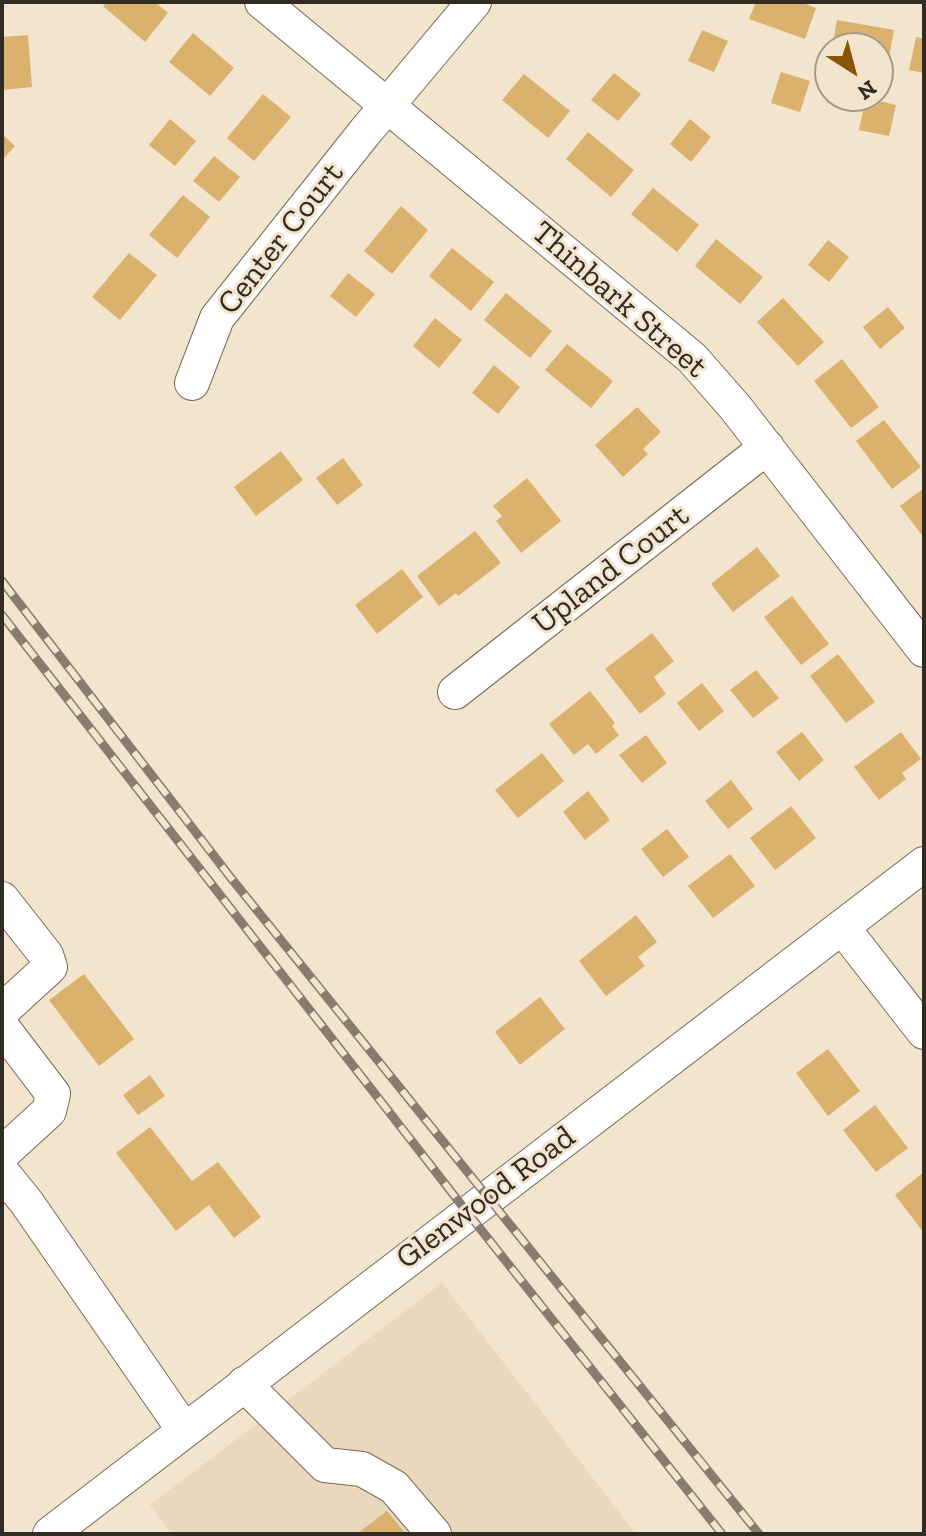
<!DOCTYPE html>
<html>
<head>
<meta charset="utf-8">
<style>
	body { margin:0 }
	#map { position:relative; width:926px; height:1536px; overflow:hidden; background:#f2e4cd; font-family:"Zilla Slab",serif }
	canvas { display:block }
	.frame { position:absolute; inset:0; border:4px solid #312c23; pointer-events:none }
	.north { position:absolute; left:814px; top:32px; width:80px; height:80px; box-sizing:border-box; background:#f2e4cd; border:2px solid #a59a89; border-radius:50%; rotate:144deg; font-size:22px; font-weight:700; line-height:32px; text-align:center; color:#312c23 }
	.north::after { content:''; display:block; margin:auto; width:28px; height:36px; background:#8b5307; clip-path:polygon(50% 0,100% 100%,50% 72%,0 100%) }
</style>
</head>
<body>
<div id="map">
<canvas width="926" height="1536"></canvas>
<div class="frame"></div>
<div class="north">N</div>
</div>
<script>
const g = document.querySelector('canvas').getContext('2d');
g.lineJoin = 'round';
function fill(path, color) {
  g.fillStyle = color;
  g.fill(path, 'evenodd');
}
function trace(path, color, width, dash) {
  g.strokeStyle = color;
  g.lineWidth = width;
  g.lineCap = dash ? 'butt' : 'round';
  g.setLineDash(dash || []);
  g.stroke(path);
}
function label(font, color, halo, rows, align = 'center') {
  g.font = font + ' "Zilla Slab",serif';
  g.lineWidth = 6;
  g.setLineDash([]);
  g.textBaseline = 'middle';
  g.strokeStyle = halo;
  g.fillStyle = color;
  for (const [text, x, y, turn = 0] of rows) {
    g.save();
    g.translate(x, y);
    g.rotate((+turn || 0) * Math.PI / 180);
    g.textAlign = isNaN(turn) ? turn : align;
    if (halo) g.strokeText(text, 0, 0);
    g.fillText(text, 0, 0);
    g.restore();
  }
}
const built = new Path2D(`
	M442 1283 636 1534H172L150 1505Z`);
const building = new Path2D(`
	M106 2H155L168 13 145 42 103 6Z
	M756 2H801L816 8 805 39 749 19Z
	M837 20 894 30 888 63 878 62V48H832Z
	M702 30 728 41 714 72 688 61Z
	M193 33 234 68 210 96 169 62Z
	M28 35 32 87 2 90V37Z
	M916 37 924 39V73L909 70Z
	M781 72 810 81 800 112 771 103Z
	M614 73 641 94 618 121 591 100Z
	M524 74 570 111 548 138 502 100Z
	M263 94 291 117 254 161 227 138Z
	M866 98 896 105 889 136 859 130Z
	M170 119 196 141 175 166 149 145Z
	M690 119 711 137 691 162 670 144Z
	M588 132 634 170 611 197 566 159Z
	M2 134 15 146 2 160Z
	M214 156 240 177 219 202 193 181Z
	M653 188 699 225 677 252 631 214Z
	M183 195 210 217 177 258 149 235Z
	M401 206 428 230 392 274 364 251Z
	M716 239 763 277 740 304 695 266Z
	M828 240 849 257 829 282 808 265Z
	M452 248 494 282 471 311 429 276Z
	M129 253 157 275 120 320 92 297Z
	M348 273 375 294 356 317 330 296Z
	M506 293 552 331 530 358 484 320Z
	M783 298 824 342 798 366 757 322Z
	M888 307 905 328 880 349 863 327Z
	M435 318 462 340 439 368 413 346Z
	M567 344 613 381 591 408 545 370Z
	M842 359 879 407 851 428 814 381Z
	M494 365 520 387 498 414 472 393Z
	M637 407 661 432 643 449 648 454 623 477 595 445Z
	M884 420 921 467 892 489 856 441Z
	M281 451 303 480 256 516 234 487Z
	M343 458 363 485 337 505 316 478Z
	M527 478 561 521 521 553 496 521 502 516 493 506Z
	M924 488V538L900 506Z
	M475 531 501 563 458 596 456 593 439 606 417 576Z
	M757 547 780 576 733 612 711 584Z
	M402 569 423 597 377 634 355 605Z
	M792 596 829 644 801 665 764 617Z
	M652 633 674 661 654 677 666 694 640 714 605 669Z
	M838 654 875 702 846 723 810 676Z
	M756 670 779 698 753 718 730 690Z
	M702 683 724 711 699 731 677 703Z
	M590 691 615 723 612 726 619 735 596 754 588 744 574 755 549 724Z
	M802 732 824 760 799 781 776 752Z
	M901 732 921 759 902 773 906 779 879 800 854 767Z
	M646 735 667 763 642 783 619 755Z
	M542 753 564 781 518 818 495 790Z
	M731 780 753 809 728 829 705 801Z
	M588 791 610 820 585 840 563 812Z
	M791 806 816 838 775 870 750 838Z
	M667 829 689 857 663 877 641 849Z
	M730 854 755 886 713 918 688 886Z
	M636 915 657 942 638 957 645 966 606 996 579 961Z
	M84 974 134 1039 99 1066 49 1000Z
	M540 997 565 1029 520 1065 495 1032Z
	M828 1049 860 1091 828 1116 796 1073Z
	M150 1075 165 1096 138 1115 123 1095Z
	M875 1105 908 1148 876 1172 843 1130Z
	M150 1127 192 1181 218 1162 261 1217 234 1238 209 1205 176 1231 116 1153Z
	M924 1172V1233L895 1195Z
	M387 1511 406 1534H357Z`);
const minor = new Path2D(`
	M262 2 692 358 735 407 924 650
	M192 383 217 318 365 132 474 2
	M455 692 767 447
	M2 899 46 955 50 967 2 1011
	M842 927 924 1032
	M2 1027 53 1094 49 1111 2 1154
	M2 1172 27 1203 184 1430
	M244 1384 325 1465 362 1469 394 1487 434 1534
	M50 1534 924 864`);
const rail = new Path2D(`
	M2 581 231 878 759 1534
	M2 615 467 1212 722 1534`);
const streetNames = [
	["Center Court",281,239,-52],
	["Thinbark Street",619,300,41],
	["Upland Court",611,570,-38],
	["Glenwood Road",486,1198,-37]
];
fill(built, '#e9d8bb');
fill(building, '#dab26d');
trace(minor, '#766a55', 36);
trace(minor, '#fff', 34);
trace(rail, '#867d6e', 9);
trace(rail, '#f2e4cd', 6, [18]);
label('32px', '#312c23', '#f2e4cd', streetNames);
</script>
</body>
</html>
